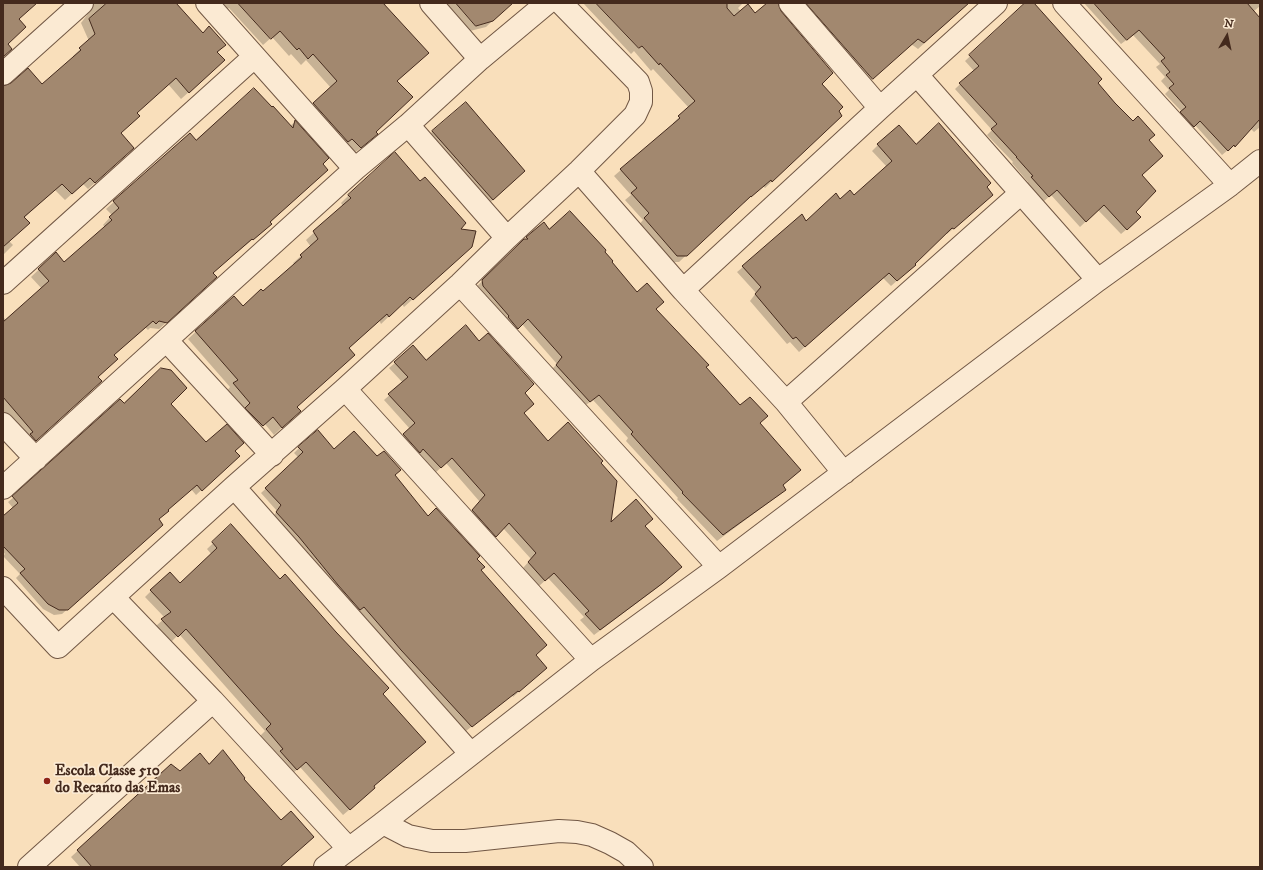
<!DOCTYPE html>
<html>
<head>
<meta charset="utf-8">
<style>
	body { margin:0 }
	#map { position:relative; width:1263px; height:870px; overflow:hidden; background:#f9dfbb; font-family:"IM FELL DW Pica",serif }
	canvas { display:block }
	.frame { position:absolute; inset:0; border:4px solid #442a1d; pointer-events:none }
	.north { position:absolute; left:1207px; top:16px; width:40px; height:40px; -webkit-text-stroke:3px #fbead3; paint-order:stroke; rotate:9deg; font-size:11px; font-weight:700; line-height:16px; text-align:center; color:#442a1d }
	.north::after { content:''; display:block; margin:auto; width:14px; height:18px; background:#442a1d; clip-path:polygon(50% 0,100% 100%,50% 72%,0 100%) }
</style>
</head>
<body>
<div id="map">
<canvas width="1263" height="870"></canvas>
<div class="frame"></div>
<div class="north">N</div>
</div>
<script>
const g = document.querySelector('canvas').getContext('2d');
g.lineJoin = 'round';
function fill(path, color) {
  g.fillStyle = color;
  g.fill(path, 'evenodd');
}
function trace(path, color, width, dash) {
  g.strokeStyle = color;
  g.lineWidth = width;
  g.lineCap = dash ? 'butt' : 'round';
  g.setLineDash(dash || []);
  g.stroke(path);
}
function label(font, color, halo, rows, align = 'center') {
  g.font = font + ' "IM FELL DW Pica",serif';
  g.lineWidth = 3.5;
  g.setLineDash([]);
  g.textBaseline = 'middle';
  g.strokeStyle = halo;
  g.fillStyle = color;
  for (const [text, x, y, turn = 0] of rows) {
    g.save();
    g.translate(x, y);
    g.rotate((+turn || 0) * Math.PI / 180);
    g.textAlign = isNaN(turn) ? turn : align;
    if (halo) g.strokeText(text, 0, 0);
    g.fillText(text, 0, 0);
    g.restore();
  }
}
const shadow = new Path2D(`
	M85 3H104L106 6 120 3H175L203 34 225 45 217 53V67L181 99 168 84 136 113 120 134 126 155 88 189 83 184 65 200 55 190 24 218 9 241 13 245 3 255V92L41 85 74 57 73 56 89 41 81 23 87 15 88 8Z
	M218 3H387L384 6 421 60 396 82 375 132 370 141 353 154 307 111 331 88 306 60 301 65 291 54 289 56 272 37 263 45 229 8 225 11Z
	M445 3H511L486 27 470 31Z
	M583 3H743L738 8 761 33 821 84 837 111 834 123 765 188 763 186 744 203 743 202 679 262H670L638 226 643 220 625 200 631 195 614 176 674 124 673 123 689 108 653 69 651 71 634 51 631 54Z
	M799 3H969L918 49 911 44 866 85Z
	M1027 3H1033L1097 83 1133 123 1154 135 1148 141 1141 175 1134 212V223L1121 234 1098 210 1080 227 1051 195 1043 202 1027 183 1028 182 1012 163 1013 162 987 135 992 130 955 89 974 71 965 61Z
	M1084 3H1260V6L1253 12 1260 20V127L1254 132 1250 128 1229 151 1228 150 1222 155 1195 125 1188 131 1176 118 1182 112 1165 94 1169 90 1161 81 1165 77 1156 67 1160 64 1133 35 1121 44Z
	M295 122 328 158 263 231 212 273 208 285 159 329 150 328 148 330 145 327 113 356 97 378 94 388 28 447 26 439 3 412V317L6 320 42 289 31 277 56 253 64 264 105 227 103 225 112 215 106 209 190 134 196 141 290 126Z
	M433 131 524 171 477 215 417 147Z
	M878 145 916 146 986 187V201L947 234 946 233 914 264 909 270 891 286 883 278 799 352 790 342 787 344 750 301 756 293 737 272 743 267 806 222 840 200 854 197 887 167 872 151Z
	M395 154 459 230 463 254 404 307 402 304 381 324 379 320 348 349 296 407 292 418 274 435 265 424 254 433 226 392 230 387 188 339 233 297 243 308 263 293 295 265 293 263 311 247 306 240 343 206 341 203 348 196Z
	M543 223 549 230 604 252 610 262 637 293 655 309 740 407 759 423 782 486 785 489 779 495 717 541 677 499 678 498 626 441 628 438 593 400 583 407 550 371 557 364 522 324 512 334 476 287Z
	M426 361 524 393 523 414 547 442 599 463 609 525 644 526 675 573 657 588 594 635 580 620 584 617 548 578 539 586 523 568 531 559 503 528 490 542 467 516 480 502 446 463 435 473 398 440 410 429 384 400 403 383 389 368 395 363Z
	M170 404 206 444 234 451 233 461 196 495 191 489 167 510 158 520 157 530 62 614 54 615 43 609 16 578 20 574 3 556 5 554 3 552V517L13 508 8 502 124 405Z
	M299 448 334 450 394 475 428 517 476 559 480 571 535 655 546 668 513 697 512 695 466 731 272 518 277 511 261 493 299 458 294 453Z
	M231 526 381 694 373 786 368 794 343 815 300 767 291 775 275 758 278 755 260 736 265 731 179 634 171 642 156 626 165 618 145 597 151 591 180 585 212 555 207 549Z
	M171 765 181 772 209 765 243 779 281 822 311 835 281 867H80L71 857Z`);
const building = new Path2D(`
	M3 3H37L19 19 26 27 8 44 12 49 3 57Z
	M107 3H176L203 33 209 26 226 45 217 52 225 60 189 93 176 78 137 113 140 116 121 133 134 148 95 183 90 178 72 194 62 184 24 217 30 223 3 247V86L11 83 28 68 42 84 81 50 79 48 95 34 89 19Z
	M238 3H383L429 53 397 81 413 97 376 132 378 134 361 148 352 139 348 142 313 103 337 81 313 54 308 59 299 48 297 50 280 31 271 39Z
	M456 3H513L493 21 476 26Z
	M596 3H727V8L734 16 748 4 755 13 767 3H778L781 11 833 73 822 84 843 107 839 111 842 116 772 182 771 180 751 197V196L687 256H677L644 218 649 213 631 193 637 188 620 169 680 118 678 116 695 101 660 63 659 65 642 46 639 48Z
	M806 3H969L924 43 918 39 873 79Z
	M1025 3H1034L1102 79 1098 83 1115 103 1133 121 1138 116 1155 135 1149 140 1163 156 1142 175 1156 191 1136 212 1141 217 1127 230 1104 205 1086 222 1057 190 1049 197 1031 177 1033 176 1016 157H1017L991 129 997 124 959 83 979 66 969 55Z
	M1094 3H1247L1260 18V119L1235 147 1234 145 1228 151 1200 121 1194 127 1180 112 1186 107 1169 88 1174 84 1166 75 1170 72 1161 61 1165 58 1139 30 1127 40Z
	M254 88 272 107 273 106 293 128 295 120 329 158 323 164 328 170 270 222 272 224 253 240 252 239 213 273 217 277 167 323 159 321 156 324 153 321 114 355 118 359 98 377 102 381 36 441 30 434 33 432 3 397V322L49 281 38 269 56 252 64 262 112 220 109 217 119 208 113 201 190 133 196 140Z
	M466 102 525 171 493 200 432 131Z
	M939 123 991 183 987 187 993 195 954 229 952 228 915 264 916 265 897 281 889 273 805 347 796 337 793 339 755 294 761 287 742 266 802 214 806 221 836 193 840 199 850 190 854 195 892 161 877 144 899 125 916 144Z
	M395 152 420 181 425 177 466 223 461 229 476 231 472 247 413 300 410 297 389 317 387 314 349 348 355 355 297 407 301 411 282 428 273 417 263 426 245 408 250 403 233 383 238 380 195 331 234 296 243 306 261 289 263 291 302 257 300 255 318 239 313 231 351 198 348 195Z
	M570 211 606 250 605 252 613 261 612 262 637 292 647 283 664 302 656 309 709 365 706 367 740 405 750 397 768 416 760 423 801 470 783 485 786 490 723 535 682 493 683 492 631 434 633 432 599 395 590 402 556 365 562 357 528 319 518 329 508 317 509 316 483 286 482 280 524 239H528L526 237 544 222 549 229Z
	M466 325 479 341 488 333 534 384 525 393 534 404 524 413 548 441 568 422 603 461 601 463 617 481 611 522 636 499 653 519 645 526 682 567 663 583 600 630 585 614 589 611 554 573 545 581 528 562 536 553 509 523 496 537 472 510 485 495 452 458 441 468 423 449 420 453 403 434 415 423 388 394 408 377 394 362 413 345 426 360Z
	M161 368 171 370 187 388 171 404 206 442 227 424 244 443 235 451 240 456 202 491 197 485 168 510 169 511 159 519 163 525 68 610H59L48 604 20 573 25 569 3 546V516L18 503 12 496 120 399 124 403Z
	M318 430 334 449 354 431 377 456 384 451 401 470 395 475 428 516 436 508 480 556 477 559 485 567 481 570 547 645 536 655 547 668 519 692 518 691 472 727 401 650 364 607 360 610 338 585 299 537 276 512 281 505 265 488 303 452 298 447Z
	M231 524 280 579 285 574 336 632 389 688 383 694 426 742 374 786 375 788 350 810 306 762 297 770 280 751 283 749 266 729 271 724 186 629 178 637 161 619 171 612 150 590 170 572 180 583 217 548 212 542Z
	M223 750 245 778 244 779 281 820 291 811 314 837 280 867H92L77 850 171 764 180 771 200 753 209 764Z`);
const minor = new Path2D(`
	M207 3 355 169
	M431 3 480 59
	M790 3 880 108
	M1064 3 1230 185
	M3 74 82 3
	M917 75 1098 280
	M408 125 507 238
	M579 171 683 290 786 402 844 473
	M3 283 254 57
	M460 284 719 567
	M683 290 880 108 996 3
	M167 341 272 455
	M345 389 591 660
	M786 402 1021 193
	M3 424 36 459
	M234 487 471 754
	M3 488 355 169 408 125 480 59 547 3
	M3 588 58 647 234 487 345 389 460 284 507 238 579 171 635 115 641 102V91L638 82 561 3
	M213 701 349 849
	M383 823 408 836 432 841H465L559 831 577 832 592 835 610 843 626 852 642 867
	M29 867 213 701 113 597
	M325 867 383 823 591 660 719 567 1098 280 1230 185 1260 161`);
const markers = [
	[47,781,4,"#8f2418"]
];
const poiNames = [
	["Escola Classe 510",55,772],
	["do Recanto das Emas",55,789]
];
fill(shadow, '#0003');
fill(building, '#a2886f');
trace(building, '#442a1d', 1);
trace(minor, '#715744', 24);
trace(minor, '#fbead3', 22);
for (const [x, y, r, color] of markers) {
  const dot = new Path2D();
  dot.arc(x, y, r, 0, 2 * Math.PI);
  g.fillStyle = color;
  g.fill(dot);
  trace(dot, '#fbead3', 1.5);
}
label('bold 15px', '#442a1d', '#fbead3', poiNames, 'left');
</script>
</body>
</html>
